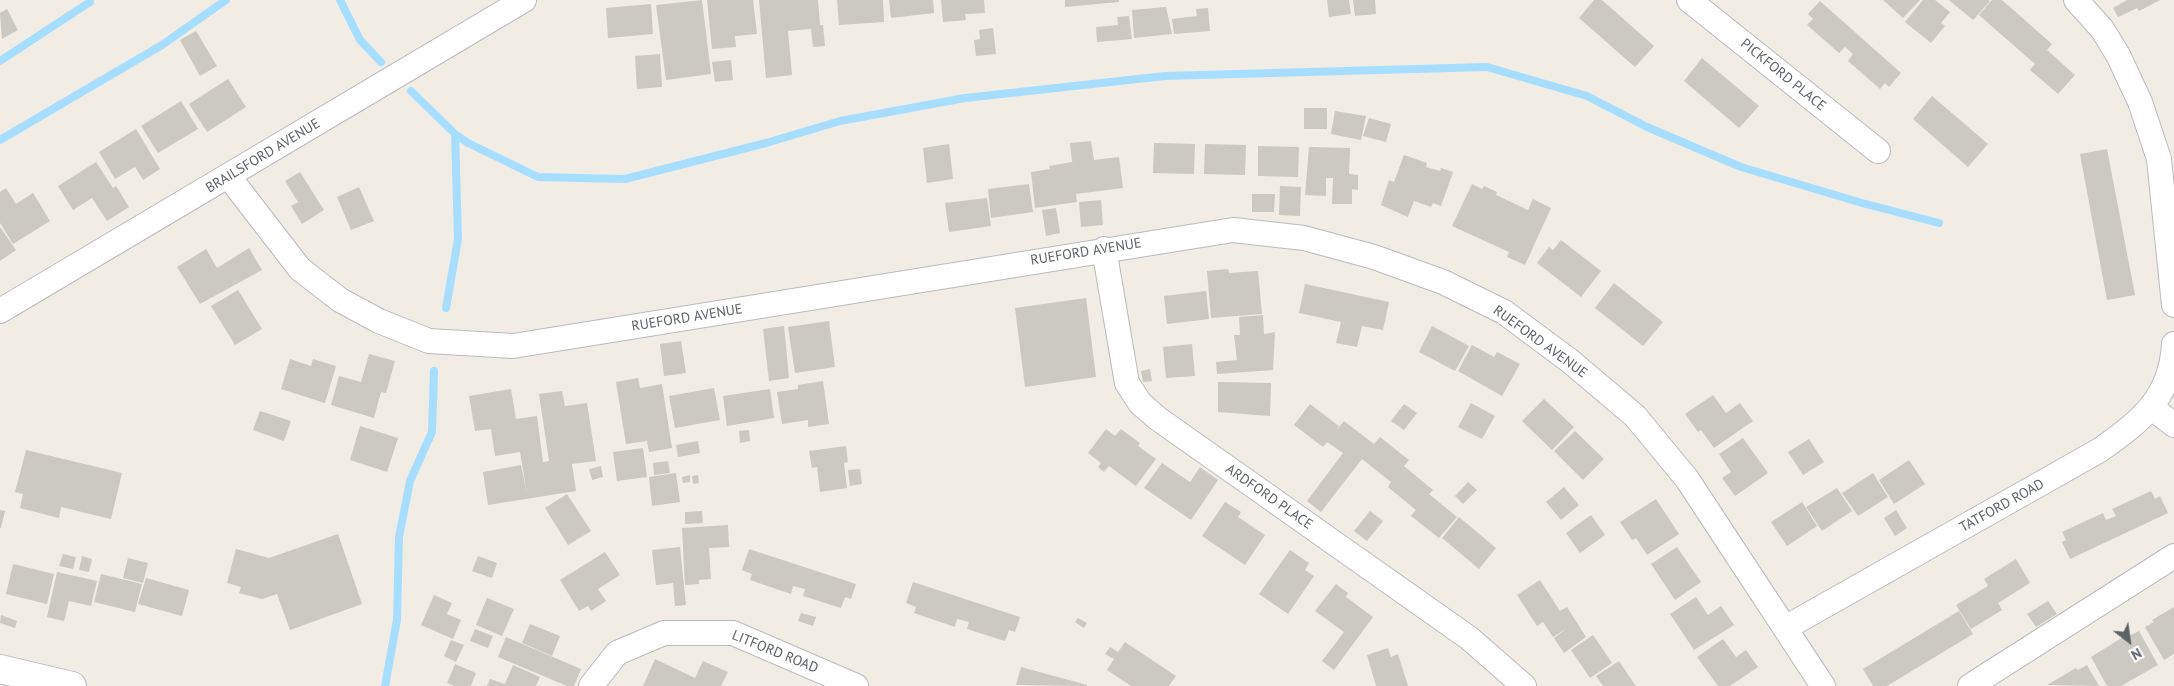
<!DOCTYPE html>
<html>
<head>
<meta charset="utf-8">
<style>
	body { margin:0 }
	#map { position:relative; width:2174px; height:686px; overflow:hidden; background:#f1ede5; font-family:"PT Sans",sans-serif }
	canvas { display:block }
	.north { position:absolute; left:2104px; top:616px; width:50px; height:50px; -webkit-text-stroke:4px #fff; paint-order:stroke; rotate:150deg; font-size:14px; font-weight:700; line-height:20px; text-align:center; color:#5d6267 }
	.north::after { content:''; display:block; margin:auto; width:18px; height:22px; background:#5d6267; clip-path:polygon(50% 0,100% 100%,50% 72%,0 100%) }
</style>
</head>
<body>
<div id="map">
<canvas width="2174" height="686"></canvas>
<div class="north">N</div>
</div>
<script>
const g = document.querySelector('canvas').getContext('2d');
g.lineJoin = 'round';
function trace(path, color, width, dash) {
  g.strokeStyle = color;
  g.lineWidth = width;
  g.lineCap = dash ? 'butt' : 'round';
  g.setLineDash(dash || []);
  g.stroke(path);
}
function fill(path, color) {
  g.fillStyle = color;
  g.fill(path, 'evenodd');
}
function label(font, color, halo, rows, align = 'center') {
  g.font = font + ' "PT Sans",sans-serif';
  g.lineWidth = 5;
  g.setLineDash([]);
  g.textBaseline = 'middle';
  g.strokeStyle = halo;
  g.fillStyle = color;
  for (const [text, x, y, turn = 0] of rows) {
    g.save();
    g.translate(x, y);
    g.rotate((+turn || 0) * Math.PI / 180);
    g.textAlign = isNaN(turn) ? turn : align;
    if (halo) g.strokeText(text, 0, 0);
    g.fillText(text, 0, 0);
    g.restore();
  }
}
const stream = new Path2D(`
	M340 0 360 40 381 62
	M0 61 90 2
	M411 91 455 134 458 239 446 308
	M455 134 468 143 538 177 625 179 766 143 840 121 965 98 1165 76 1487 67 1587 96 1647 127 1741 167 1862 203 1939 223
	M0 140 162 45 226 0
	M385 686 397 620 399 537 410 481 432 432 434 371`);
const building = new Path2D(`
	M702 0 711 74 666 80 656 5Z
	M707 0H753L757 34 735 36 736 47 712 49Z
	M759 0H818L820 25H823L825 46 813 47 811 29 788 31 792 75 766 78Z
	M837 0H883L884 22 839 25Z
	M889 0H933L934 13 891 18Z
	M941 0H984L985 13 965 14 966 20 943 22Z
	M1065 0H1119V2L1065 7Z
	M1327 0H1349L1351 14 1329 17Z
	M1353 0H1375L1376 14 1355 16Z
	M1594 0H1602L1654 46 1635 67 1579 18Z
	M1883 0H1920L1903 18Z
	M1923 0H1935L1950 12 1941 23 1945 26 1931 43 1905 22Z
	M1949 0H1988L1990 1 1973 20Z
	M1992 0H2002L2052 44 2047 50 2075 75 2058 94 2030 70 2035 64 1979 15Z
	M2127 0H2160L2139 11 2137 8 2118 17 2113 8Z
	M1820 1 1901 73 1889 87 1885 83 1880 89 1848 61 1853 54 1845 47 1839 53 1807 25 1813 19 1808 14Z
	M651 4 653 34 608 38 606 8Z
	M1166 7 1172 34 1134 38 1132 10Z
	M1208 8 1210 31 1174 34 1172 19 1197 16 1196 9Z
	M7 9 18 30 2 39 0 13Z
	M1129 16 1132 39 1097 42 1096 27 1118 25 1117 17Z
	M993 28 996 54 976 56 974 40 980 39 979 30Z
	M196 31 217 66 200 76 180 40Z
	M660 54 662 87 637 89 635 56Z
	M1702 58 1759 106 1739 128 1684 81Z
	M731 60 733 80 715 82 712 62Z
	M228 79 246 107 207 132 189 104Z
	M1932 96 1988 144 1968 167 1913 119Z
	M181 101 198 129 158 153 141 126Z
	M1304 108H1327V129H1304Z
	M1335 111 1366 116 1361 140 1331 134Z
	M1369 118 1391 124 1386 142 1363 136Z
	M136 129 160 169 143 180 135 167 115 179 99 152Z
	M1091 141 1094 160 1119 157 1123 188 1076 194 1077 202 1035 208 1031 172 1050 169 1049 166 1072 162 1073 170 1070 143Z
	M1154 143 1195 144 1194 174 1153 173Z
	M949 144 953 179 927 183 923 148Z
	M1205 144 1246 145 1245 175 1204 174Z
	M1258 146 1299 147 1298 177 1258 176Z
	M1309 147 1350 148 1349 174 1358 175V190L1352 189V204H1332L1333 178H1326V196L1305 195Z
	M2107 149 2135 295 2107 300 2080 154Z
	M1404 155 1427 163 1426 167 1440 171 1441 168 1453 172 1441 206 1433 203 1431 207 1414 201 1408 217 1381 205 1389 180 1394 182Z
	M96 162 113 188 116 186 129 207 107 221 92 198 73 210 58 186Z
	M300 172 324 210 302 224 291 206 298 202 285 181Z
	M1029 184 1033 212 991 218 988 189Z
	M1472 184 1482 189 1484 186 1497 192 1496 195 1528 210 1533 199 1551 208 1525 265 1507 257 1509 252 1452 226Z
	M1280 186 1301 187 1300 216 1279 215Z
	M359 187 374 221 351 230 337 197Z
	M6 188 16 204 33 193 50 221 13 244 0 223V192Z
	M1252 194H1275L1274 212H1252Z
	M987 198 991 226 949 232 945 203Z
	M1101 200 1103 225 1081 227 1079 202Z
	M1056 208 1060 233 1046 236 1042 210Z
	M0 227 16 250 0 261Z
	M1561 240 1601 271 1581 297 1537 263 1549 247 1553 250Z
	M249 248 262 270 200 304 177 267 206 249 217 268Z
	M1228 269 1229 273 1258 271 1262 314 1211 318 1207 271Z
	M1614 283 1663 322 1643 346 1595 308Z
	M1305 284 1389 302 1383 330 1362 326 1357 347 1336 343 1341 322 1299 313Z
	M238 290 262 329 235 345 211 306Z
	M1206 291 1209 319 1167 324 1164 296Z
	M1086 298 1096 377 1025 387 1015 308Z
	M1263 315 1264 334 1275 332 1273 370 1217 374 1216 362 1237 360 1234 335H1240L1239 317Z
	M829 321 835 367 795 373 788 327Z
	M784 326 789 378 769 381 763 329Z
	M1432 326 1469 346 1455 371 1419 352Z
	M681 341 686 373 664 376 660 344Z
	M1192 344 1195 376 1166 378 1163 347Z
	M1472 345 1494 357 1497 352 1520 364 1502 396 1458 371Z
	M369 354 395 361 386 393 381 392 374 418 331 405 339 376 361 382Z
	M290 359 311 366 313 359 336 366 325 403 281 389Z
	M1150 369 1152 381 1143 382 1141 371Z
	M638 378 640 388 662 384 672 448 649 452 647 441 626 444 616 382Z
	M823 381 829 424 808 427V420L782 424 777 392 798 389V385Z
	M1218 382 1271 383 1270 416 1218 412Z
	M714 388 720 420 675 428 669 396Z
	M511 389 516 419 537 416 543 462 549 461 539 394 562 391 565 406 587 403 596 461 572 464 576 491 488 505 483 472 521 465 527 494 520 452 495 456 491 429 475 431 469 396Z
	M770 389 774 418 727 426 723 396Z
	M1713 395 1726 413 1740 403 1753 421 1714 448 1701 430 1698 432 1685 414Z
	M1544 399 1574 427 1552 450 1522 421Z
	M1471 403 1495 416 1482 439 1458 427Z
	M1310 404 1339 426 1336 431 1344 421 1374 444 1368 451 1380 437 1409 460 1404 466 1433 490 1429 494 1457 517 1439 538 1411 516 1416 510 1388 487 1391 482 1362 459 1321 512 1307 501 1343 453 1327 442 1323 447 1294 425Z
	M1404 404 1417 413 1404 430 1391 421Z
	M260 411 291 421 284 441 253 430Z
	M360 426 398 438 387 472 350 460Z
	M1106 429 1115 436 1121 429 1140 443 1138 446 1156 459 1136 486 1109 466 1104 472 1098 467 1101 463 1088 453Z
	M749 430 750 441 740 443 739 431Z
	M1575 431 1604 459 1583 480 1554 451Z
	M1743 438 1768 473 1735 496 1722 478 1731 472 1719 454Z
	M1809 439 1824 462 1803 475 1788 452Z
	M698 441 700 453 678 457 676 445Z
	M846 446 848 462 844 463 847 488 820 492 817 467 812 468 809 451Z
	M643 448 647 477 617 481 613 452Z
	M26 450 122 473 111 519 61 507 59 518 20 508 23 494 15 492Z
	M1909 460 1925 484 1894 504 1879 480Z
	M668 461 670 473 654 475 653 463Z
	M1162 463 1190 482 1200 467 1218 480 1191 520 1144 488Z
	M601 466 603 477 592 480 589 469Z
	M860 469 862 484 850 486 848 470Z
	M676 473 680 502 652 506 649 477Z
	M1873 473 1888 497 1858 516 1842 493Z
	M690 475V482L683 483 682 477Z
	M698 475 699 483 693 484 692 476Z
	M1468 482 1477 490 1463 504 1455 496Z
	M1564 487 1579 505 1561 520 1546 502Z
	M1837 488 1852 511 1822 531 1806 507Z
	M2151 491 2155 499 2160 496 2168 513 2070 559 2062 542 2066 540 2062 532 2103 513 2106 520 2116 516 2112 509Z
	M567 494 591 531 568 545 545 508Z
	M1656 499 1679 534 1647 555 1636 538 1632 540 1620 522Z
	M1225 502 1241 512 1238 517 1265 535 1245 565 1202 536Z
	M1802 502 1817 526 1787 546 1771 522Z
	M0 510 5 511 1 528H0Z
	M1896 510 1907 528 1895 536 1884 518Z
	M702 511 703 523 685 524V512Z
	M1370 511 1383 521 1367 541 1354 531Z
	M1591 515 1605 535 1580 553 1566 533Z
	M1459 517 1496 548 1479 569 1442 538Z
	M728 525 729 547 709 548 711 579 699 580V584L685 585 682 528Z
	M338 534 362 604 290 630 277 594 262 599 239 593 241 587 227 583 236 549 269 558Z
	M680 547 686 605 675 606 673 583 656 585 652 550Z
	M1677 547 1701 582 1675 600 1651 564Z
	M749 549 856 584 851 599 845 597 841 608 803 596 805 589 793 586 791 594 750 580 752 574 742 570Z
	M1290 550 1309 563 1305 570 1314 576 1288 614 1259 594Z
	M605 552 620 575 598 589 606 601 591 611 588 606 579 611 560 580Z
	M63 554 76 557 73 569 59 566Z
	M82 556 92 559 89 572 79 570Z
	M478 556 497 563 492 578 472 571Z
	M128 558 148 563 143 583 123 578Z
	M2016 559 2030 583 1998 603 2002 610 1971 629 1956 605 1988 586 1984 579Z
	M13 564 54 574 47 604 6 594Z
	M57 572 97 581 91 606 69 601 64 621 47 617Z
	M101 574 142 584 135 612 94 602Z
	M146 578 189 590 182 616 138 604Z
	M1540 580 1560 611 1567 607 1586 637 1564 653 1554 638 1566 629 1553 637 1543 622 1537 626 1517 595Z
	M913 582 1020 617 1015 632 1009 630 1005 641 967 629 969 622 957 619 955 627 914 613 916 607 906 603Z
	M1336 584 1348 593 1346 597 1373 617 1334 670 1322 661 1344 632 1315 611Z
	M434 595 452 603 447 614 461 620 453 639 421 625Z
	M1696 597 1708 615 1721 606 1734 625 1694 650 1670 614Z
	M487 598 514 609 502 636 476 625Z
	M2048 601 2057 614 2036 627 2027 614Z
	M2174 607V654L2164 660 2145 627 2154 622 2152 620Z
	M1959 611 1973 634 1887 686H1873L1863 669Z
	M801 613 816 617 813 626 798 621Z
	M1 615 17 621 15 628 0 623Z
	M1078 618 1087 623 1084 628 1075 622Z
	M530 624 560 636 552 656 522 643Z
	M475 629 493 636 488 648 470 641Z
	M2139 631 2158 665 2121 686H2107L2091 657 2128 634 2129 636Z
	M1593 635 1612 663 1590 678 1571 650Z
	M506 637 581 669 574 686H567L498 657Z
	M1723 639 1736 657 1746 650 1758 667 1730 686H1718L1697 657Z
	M451 640 464 645 456 662 444 656Z
	M1125 642 1176 676 1169 686H1131L1107 670 1114 659 1105 654 1110 647 1118 652Z
	M1388 648 1391 657 1398 654 1408 686H1376L1367 655Z
	M655 659 695 678 703 661 728 672 721 686H643Z
	M1619 661 1629 676 1636 686H1603L1596 676Z
	M455 664 476 673 471 686H454L447 683Z
	M513 665 540 677 536 686H487L490 679 505 684Z
	M2087 665 2099 686 2047 685 2076 668 2078 670Z
	M1021 667 1087 685V686L1016 685Z`);
const minor = new Path2D(`
	M1689 0 1878 151
	M2076 0 2102 29 2118 55 2140 102 2159 159 2174 305
	M229 177 300 269 340 300 379 321 429 341 513 346 1233 230 1304 238 1374 257 1443 282 1504 312 1570 361 1635 416 1687 479 1823 686
	M1104 249 1127 383 1140 403 1157 418 1469 638 1524 686
	M0 311 524 0
	M2152 408 2174 425
	M1785 628 2100 450C2141 421 2171 398 2174 344
	M591 686 617 653 664 633H733L856 686
	M1970 686 2174 556`);
const tertiary = new Path2D(`
	M0 669 72 686`);
const streetNames = [
	["PICKFORD PLACE",1783,75,39],
	["BRAILSFORD AVENUE",263,156,-31],
	["RUEFORD AVENUE",1086,252,-9],
	["RUEFORD AVENUE",687,318,-9],
	["RUEFORD AVENUE",1540,342,36],
	["ARDFORD PLACE",1269,497,35],
	["TATFORD ROAD",2002,506,-29],
	["LITFORD ROAD",775,652,22]
];
trace(stream, '#a7deff', 8);
fill(building, '#ccc8c2');
trace(minor, '#b8bbc0', 26);
trace(tertiary, '#b8bbc0', 30);
trace(minor, '#fff', 24);
trace(tertiary, '#fff', 28);
label('14px', '#5d6267', '#fff', streetNames);
</script>
</body>
</html>
